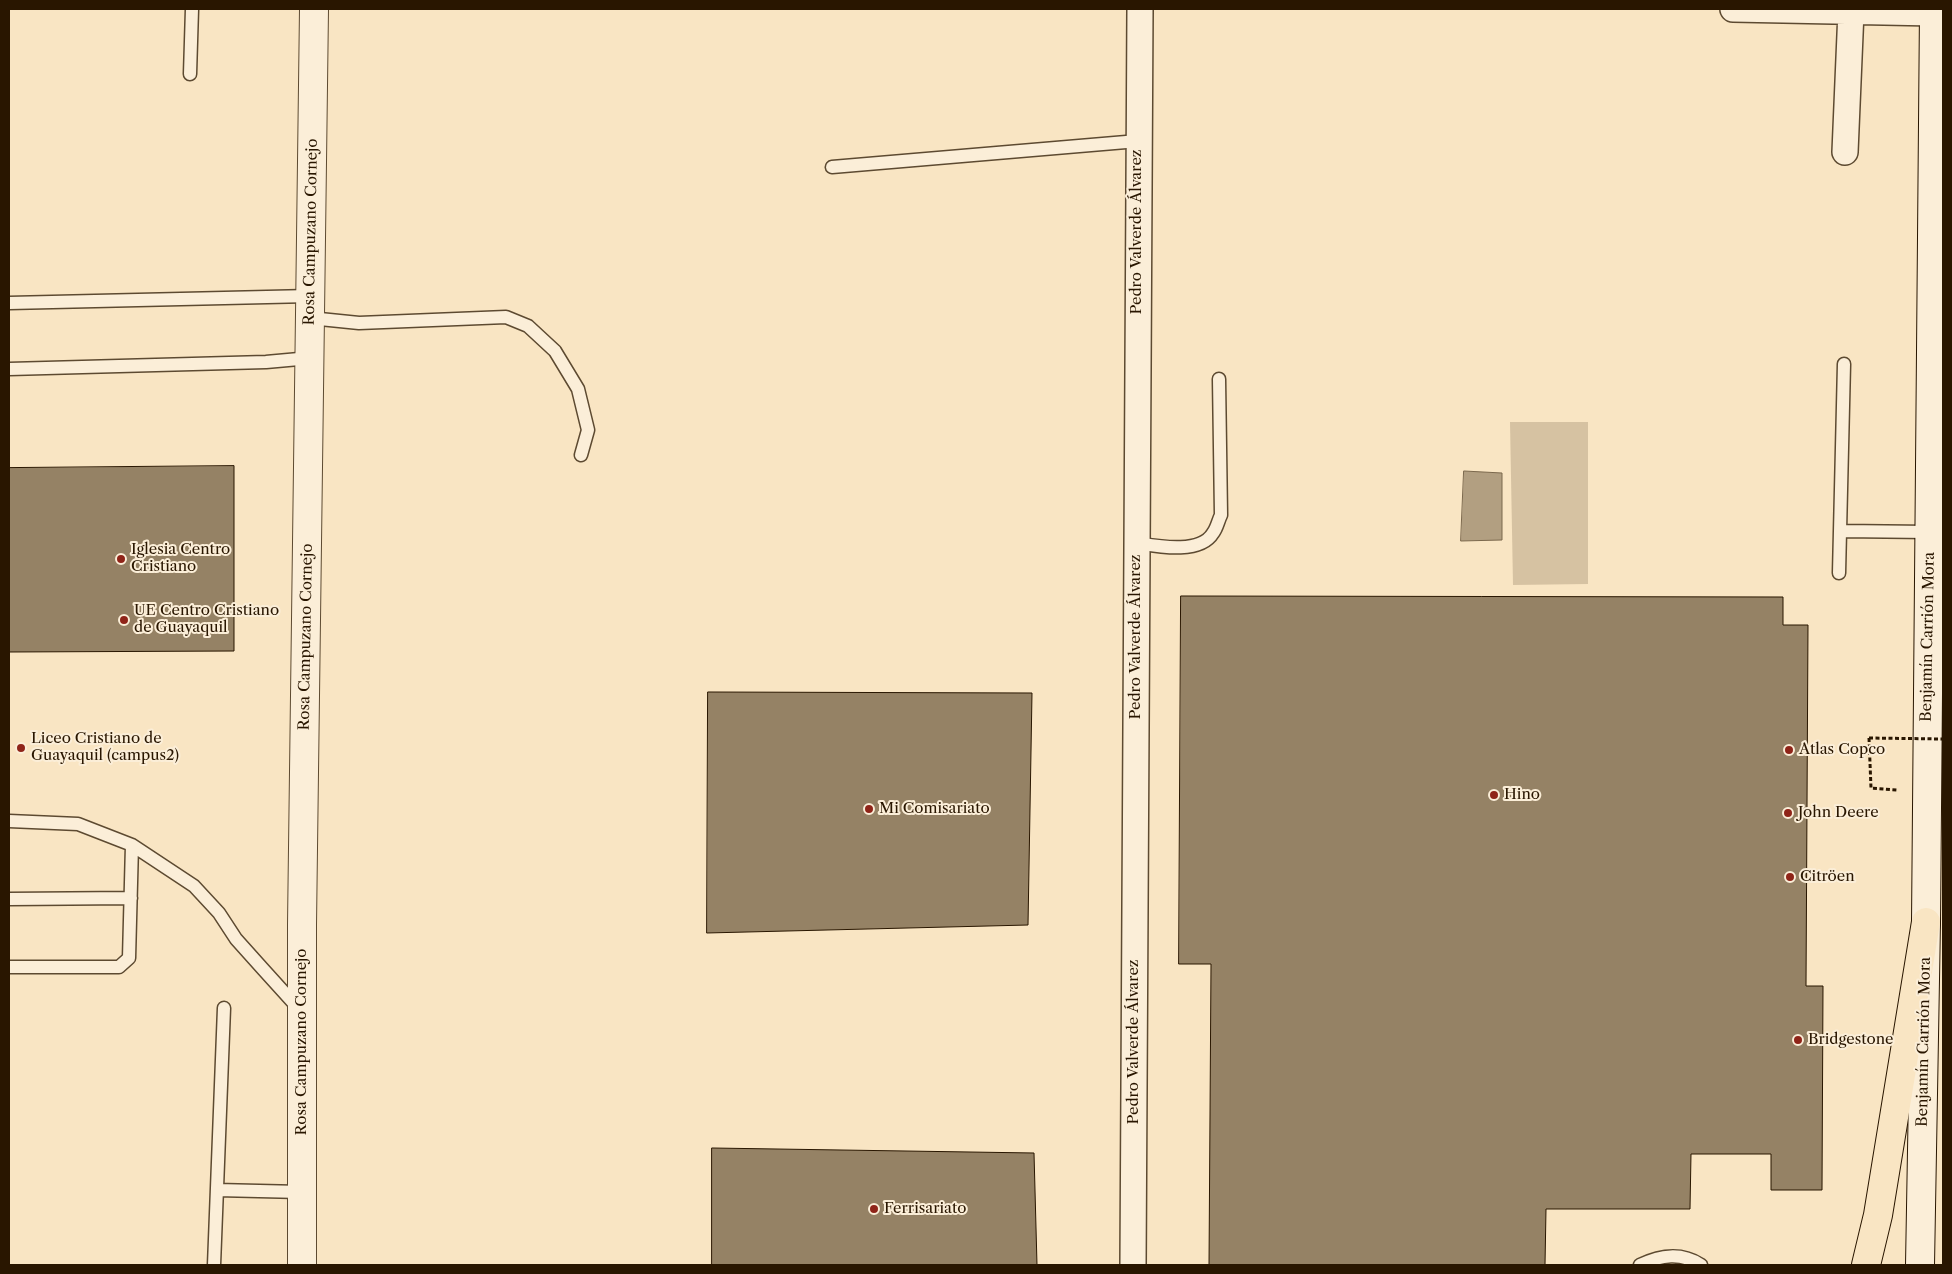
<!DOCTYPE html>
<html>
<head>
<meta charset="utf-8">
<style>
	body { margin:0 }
	#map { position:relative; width:1952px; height:1274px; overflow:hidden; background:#f9e5c3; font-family:"Libre Caslon Text",serif }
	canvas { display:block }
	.frame { position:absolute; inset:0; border:10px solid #291600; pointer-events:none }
</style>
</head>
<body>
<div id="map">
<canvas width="1952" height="1274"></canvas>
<div class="frame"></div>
</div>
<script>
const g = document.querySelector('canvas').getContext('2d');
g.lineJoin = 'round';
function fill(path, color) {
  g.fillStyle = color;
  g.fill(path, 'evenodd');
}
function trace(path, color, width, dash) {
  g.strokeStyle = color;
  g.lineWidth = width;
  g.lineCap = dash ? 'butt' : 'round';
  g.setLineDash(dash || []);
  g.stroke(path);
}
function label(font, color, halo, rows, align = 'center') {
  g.font = font + ' "Libre Caslon Text",serif';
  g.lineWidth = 4;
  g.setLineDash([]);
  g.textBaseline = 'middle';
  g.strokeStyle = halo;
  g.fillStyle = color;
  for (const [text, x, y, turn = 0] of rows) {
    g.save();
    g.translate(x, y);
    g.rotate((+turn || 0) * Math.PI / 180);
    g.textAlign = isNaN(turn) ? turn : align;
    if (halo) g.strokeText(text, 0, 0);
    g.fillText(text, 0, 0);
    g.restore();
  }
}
const green = new Path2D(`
	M1510 422H1588V584L1513 585Z`);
const water = new Path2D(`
	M1464 471 1502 473V540L1461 541Z`);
const building = new Path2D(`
	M234 466V651L9 652V468Z
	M1181 596 1783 597V625H1808L1806 986H1823L1822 1190H1771V1154H1691L1690 1209H1546L1545 1265H1209L1211 964H1179Z
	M708 692 1032 693 1028 925 707 933Z
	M712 1148 1034 1153 1037 1265H712Z`);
const path = new Path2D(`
	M1869 738 1871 788 1897 790`);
const service = new Path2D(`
	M190 74 192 9
	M832 167 1138 141
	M9 303 310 296
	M310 318 359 323 506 317 528 326 555 351 578 389 588 430 581 455
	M9 369 266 362 310 358
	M1842 531 1929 532
	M1136 543C1156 546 1200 555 1213 533 1217 528 1218 521 1221 515L1219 379
	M1839 573 1844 364
	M9 821 78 824 132 845 194 886 219 913 236 939 262 968 300 1010
	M9 899 131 898
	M9 967H119L129 958 132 845
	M217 1190 301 1192
	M214 1265 224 1008
	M1640 1265C1661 1255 1681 1252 1701 1265`);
const minor = new Path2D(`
	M1733 9 1934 13
	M1845 152 1851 11
	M1133 1265 1140 9`);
const tertiary = new Path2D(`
	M302 1265V924L314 9`);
const secondary = new Path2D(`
	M1920 1265 1926 922 1934 9`);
const primary = new Path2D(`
	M1866 1265 1878 1215 1926 922`);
const pathBridge = new Path2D(`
	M1869 738 1943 739`);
const markers = [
	[121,559,5,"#8f2418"],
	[124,620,5,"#8f2418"],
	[21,748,5,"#8f2418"],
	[1789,750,5,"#8f2418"],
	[1494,795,5,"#8f2418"],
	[869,809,5,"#8f2418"],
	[1788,813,5,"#8f2418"],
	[1790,877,5,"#8f2418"],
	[1798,1040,5,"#8f2418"],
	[874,1209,5,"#8f2418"]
];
const streetNames = [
	["Rosa Campuzano Cornejo",311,232,-89],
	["Pedro Valverde Álvarez",1137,232,-90],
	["Rosa Campuzano Cornejo",306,637,-89],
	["Pedro Valverde Álvarez",1136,637,-90],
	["Benjamín Carrión Mora",1928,637,-89],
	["Rosa Campuzano Cornejo",302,1042,-90],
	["Pedro Valverde Álvarez",1134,1042,-90],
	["Benjamín Carrión Mora",1924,1042,-89]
];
const poiNames = [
	["Iglesia Centro",131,550],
	["Cristiano",131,567],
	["UE Centro Cristiano",134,611],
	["de Guayaquil",134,628],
	["Liceo Cristiano de",31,739],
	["Guayaquil (campus2)",31,756],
	["Atlas Copco",1799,750],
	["Hino",1504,795],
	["Mi Comisariato",879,809],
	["John Deere",1798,813],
	["Citröen",1800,877],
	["Bridgestone",1808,1040],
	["Ferrisariato",884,1209]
];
fill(green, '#d6c2a2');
fill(water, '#b29f81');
trace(water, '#7b684d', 1);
fill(building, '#958265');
trace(building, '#291600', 1);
trace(service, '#5d4a31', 15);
trace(minor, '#5d4a31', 28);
trace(tertiary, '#5d4a31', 30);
trace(secondary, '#291600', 30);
trace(primary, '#291600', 30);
trace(path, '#291600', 3, [4, 2.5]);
trace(service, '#fbeed8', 12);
trace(minor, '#fbeed8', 25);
trace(tertiary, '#fbeed8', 28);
trace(secondary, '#fbeed8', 28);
trace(primary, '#f9e5c3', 28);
trace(pathBridge, '#291600', 3, [4, 2.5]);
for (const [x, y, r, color] of markers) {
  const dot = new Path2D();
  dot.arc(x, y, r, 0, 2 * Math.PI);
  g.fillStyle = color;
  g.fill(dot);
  trace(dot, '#fbeed8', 2);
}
label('15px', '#291600', '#fbeed8', streetNames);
label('15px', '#291600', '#fbeed8', poiNames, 'left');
</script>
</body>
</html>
